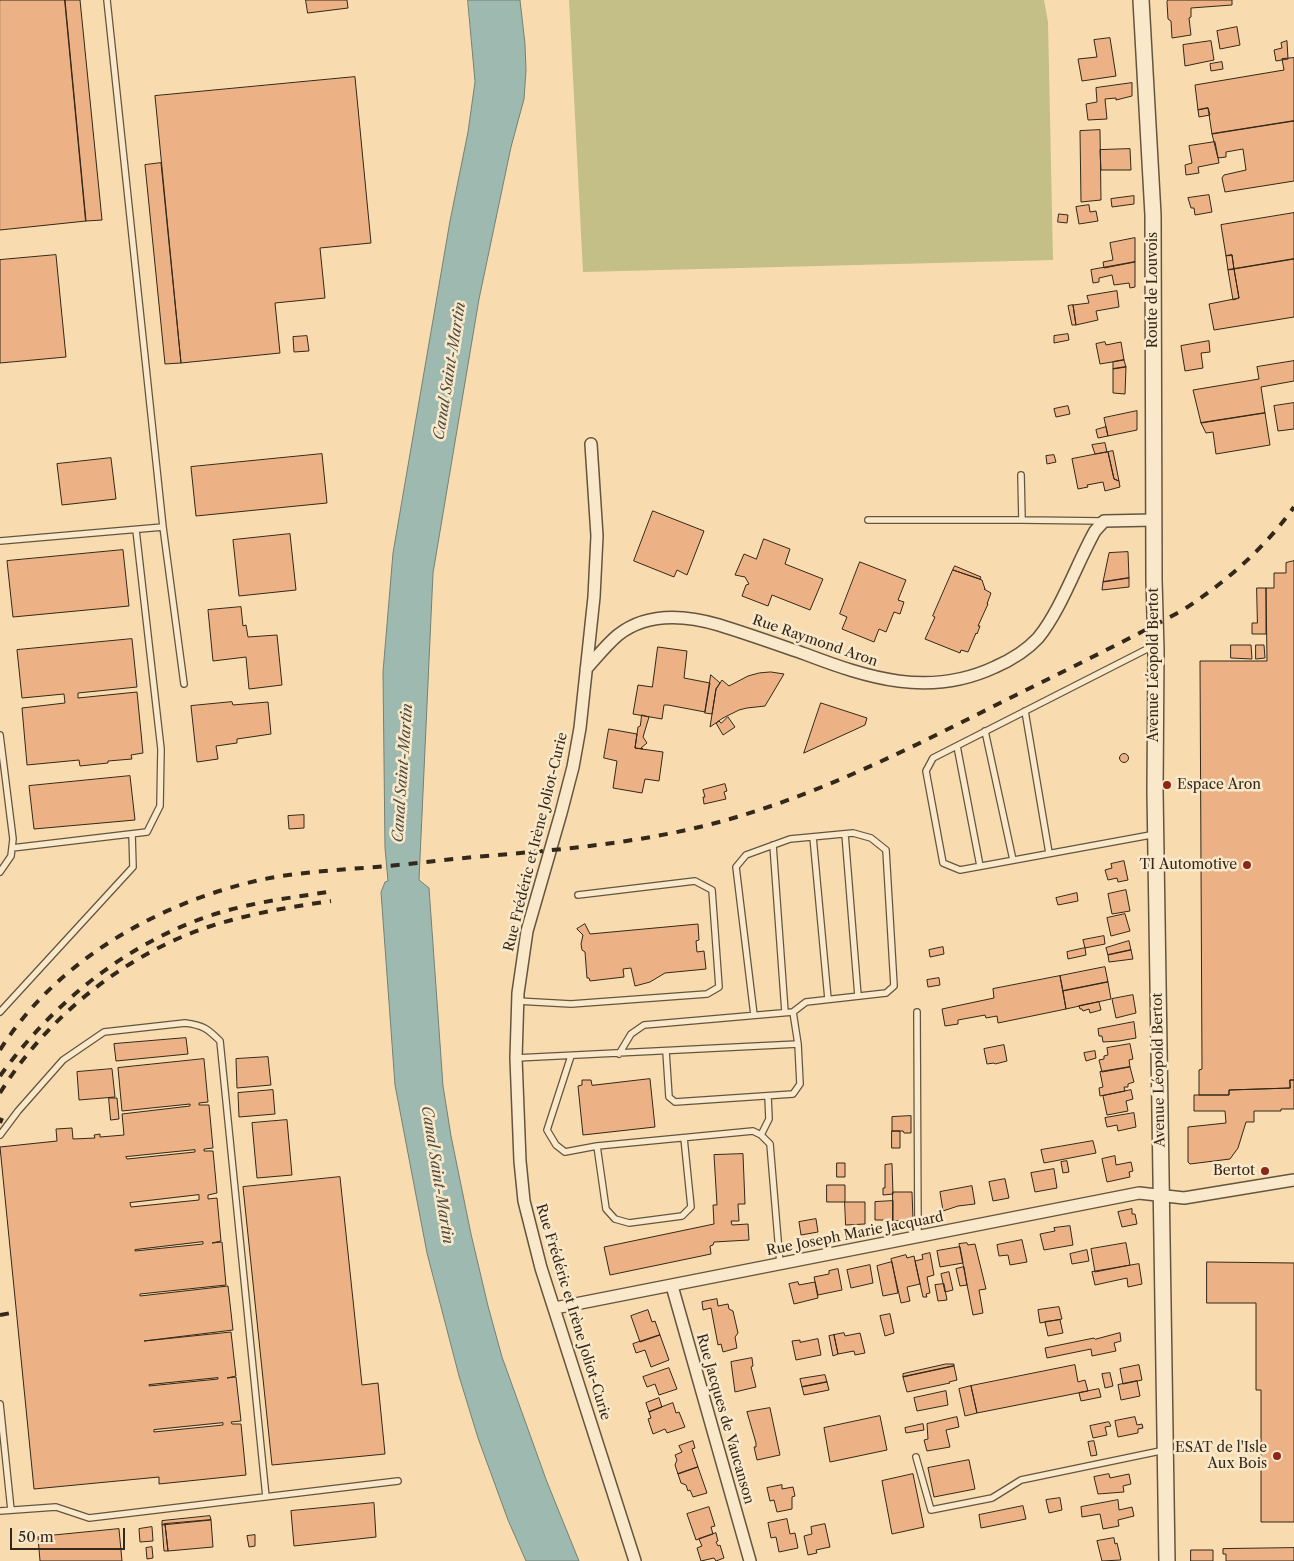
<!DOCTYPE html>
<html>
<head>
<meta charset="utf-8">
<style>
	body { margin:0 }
	#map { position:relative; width:1294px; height:1561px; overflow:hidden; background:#f8dcaf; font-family:"Libre Caslon Text",serif }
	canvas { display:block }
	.scale { position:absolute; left:10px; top:1528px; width:115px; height:22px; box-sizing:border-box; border:2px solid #332819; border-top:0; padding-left:6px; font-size:15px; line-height:18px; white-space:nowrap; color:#332819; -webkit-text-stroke:4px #fae8cb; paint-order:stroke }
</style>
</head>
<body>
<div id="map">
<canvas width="1294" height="1561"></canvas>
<div class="scale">50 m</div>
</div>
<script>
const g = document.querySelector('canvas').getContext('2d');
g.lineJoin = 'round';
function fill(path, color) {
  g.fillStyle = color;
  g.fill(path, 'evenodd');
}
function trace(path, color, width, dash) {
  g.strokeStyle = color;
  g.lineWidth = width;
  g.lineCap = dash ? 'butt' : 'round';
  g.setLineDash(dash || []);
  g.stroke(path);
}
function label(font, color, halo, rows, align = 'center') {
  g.font = font + ' "Libre Caslon Text",serif';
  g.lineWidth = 5;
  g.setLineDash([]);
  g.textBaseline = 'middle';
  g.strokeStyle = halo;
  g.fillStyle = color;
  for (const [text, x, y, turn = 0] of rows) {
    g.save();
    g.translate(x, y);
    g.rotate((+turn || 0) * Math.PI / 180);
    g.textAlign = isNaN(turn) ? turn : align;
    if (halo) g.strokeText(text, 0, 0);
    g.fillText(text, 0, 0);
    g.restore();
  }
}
const green = new Path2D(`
	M569 0H1044L1048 22 1053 260 583 272Z`);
const water = new Path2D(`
	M468 0H520L525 44 526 70 524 99 511 147 479 299 433 573 419 880 429 888 443 1086 451 1136 471 1234 488 1306 502 1357 547 1482 579 1561H526L508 1520 478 1438 459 1376 427 1253 395 1085 381 892 385 882 388 881 385 848 383 672 393 553 450 221 468 132 475 82Z`);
const building = new Path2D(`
	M0 0H65L86 221 0 230Z
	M65 0H80L102 220 86 221Z
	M306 0H347L348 8 308 13Z
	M1168 0H1232V5L1191 8V17L1189 18 1191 35 1172 38 1171 21 1168 19 1167 2Z
	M1237 27 1240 45 1220 49 1217 31Z
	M1110 38 1116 76 1082 81 1078 59 1097 57 1094 40Z
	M1211 41 1214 60 1185 66 1183 45Z
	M1287 41 1288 59 1276 61 1274 50 1282 48 1281 43Z
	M1294 58V121L1212 134 1208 108 1198 110 1195 85 1284 70 1282 59Z
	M1222 62 1223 69 1211 71 1210 64Z
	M355 77 371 243 320 248 325 298 275 303 280 353 181 363 155 96Z
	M1132 83V96L1116 100V98L1105 99 1107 119 1088 120 1086 104 1097 102 1096 88Z
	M1208 108 1210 115 1199 117 1198 110Z
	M1294 121V181L1225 192 1222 178 1224 175 1246 170 1243 149 1226 152V157L1218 158 1212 134Z
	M1100 130 1101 200 1081 202 1080 131Z
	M1215 142 1219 163 1198 167 1199 173 1186 175 1185 165 1192 163 1189 146Z
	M1130 149 1131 170H1101L1100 150Z
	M161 163 181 363 165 364 145 165Z
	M1209 195 1212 212 1195 215 1194 208H1191L1188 198Z
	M1134 196V204L1112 207 1111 199Z
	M1089 205 1090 212 1096 211 1098 221 1079 224 1076 207Z
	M1294 213V259L1234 269 1232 255 1226 256 1221 225Z
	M1059 214 1068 215 1067 223 1058 222Z
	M1135 238V262L1104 268 1103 262 1113 260 1110 243Z
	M56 255 66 357 0 363V260Z
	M1232 255 1234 269 1228 270 1226 256Z
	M1294 259V317L1214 330 1209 304 1239 298 1234 269Z
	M1135 262V287L1130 288 1129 283 1114 285 1112 275 1099 278V282L1093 283 1091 270Z
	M1234 269 1239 298 1233 300 1228 270Z
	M1117 291 1119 307 1096 311 1098 320 1076 325 1073 305 1089 303 1087 296Z
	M1073 305 1076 325H1072L1068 306Z
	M1068 334 1069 340 1054 343V336Z
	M307 336 309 351 294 352 293 337Z
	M1209 341 1210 352 1201 353 1203 368 1185 371 1181 346Z
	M1105 342 1106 345 1121 342 1124 360 1100 364 1096 344Z
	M1124 360 1126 367 1113 369V362Z
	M1294 361V381L1261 387 1265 413 1201 423 1193 390 1259 379 1257 367Z
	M1126 367 1125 394 1113 393V369Z
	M1294 403V429L1278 431 1274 406Z
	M1068 406 1070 414 1056 417 1054 409Z
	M1137 411V430L1108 436 1104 418Z
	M1265 413 1270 445 1216 454 1213 432 1206 433 1201 423Z
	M1106 427 1108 436 1098 438 1096 430Z
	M1105 443 1107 452 1095 454 1092 445Z
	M1113 451 1119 481 1114 479 1108 452Z
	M1108 452 1114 479 1119 481 1120 487 1105 491 1103 482 1087 485 1088 487 1078 489 1072 459Z
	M322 454 327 503 196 516 191 467Z
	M1054 455 1056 462 1047 464 1046 456Z
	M111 458 116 499 62 505 57 464Z
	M653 511 704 531 687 575 677 570 674 577 634 561Z
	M290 534 296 590 239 596 233 540Z
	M764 539 790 549 785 564 823 579 810 610 772 595 768 606 742 596 746 585 749 584 745 577 735 575 744 554 756 559Z
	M123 550 129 606 13 617 7 561Z
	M1128 552 1129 578 1103 582 1109 553Z
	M1294 561V1080H1290V1088L1229 1090V1095H1199V1070L1202 1069 1200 661H1267L1266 588H1274V573H1286V563Z
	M860 562 906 580 898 600 904 602 900 614 894 612 886 632 879 629 874 642 842 629 847 617 840 614Z
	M955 566 981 577 980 579 953 570Z
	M953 570 982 580 985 589H984L991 593 987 604H988L978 626H980L977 634 976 633 968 652 961 650 960 653 925 639 935 617 933 616Z
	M1129 578V587L1102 590 1103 582Z
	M1257 588H1266V634H1252V623H1257Z
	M241 607 243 626 246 625 248 637 277 635 282 685 249 689 246 657 213 661 208 610Z
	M132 639 137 687 78 693V698L137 692 143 753 131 755 132 759 108 761V763L80 766 79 760 27 765 22 708 65 703 64 694 22 698 17 650Z
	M1231 645H1251L1252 659 1231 658Z
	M1256 645H1264L1265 658 1256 659Z
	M658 647 687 651 684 678 710 683 705 712 668 705H664L662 719 633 714 638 685 652 687Z
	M771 672 784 674 765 706 747 708 739 710 723 718 710 727 716 689 722 680 729 686 748 676 759 673Z
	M711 675 720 683 716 689 712 714 705 713Z
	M232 702 233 705 268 702 271 734 237 739V743L216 746 218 759 197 762 191 706Z
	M821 703 867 718 865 725 804 753Z
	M642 715 649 717 643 737 647 743 641 748 643 749 635 748 638 727 640 726Z
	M728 717 735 727 723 735 716 723 719 721 721 723Z
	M609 729 637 734 635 748 663 752 659 781 645 779 642 793 613 788 617 761 604 758Z
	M1119.5 758a4.5 4.5 0 1 1 9 0a4.5 4.5 0 1 1-9 0Z
	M130 776 135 820 34 829 29 786Z
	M725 784 727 791 724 792 726 799 704 804 703 797H705L703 790Z
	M304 815V828L289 829 288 816Z
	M1124 861 1128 880 1118 882 1117 878 1108 880 1105 870 1112 868 1111 864Z
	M1126 890 1130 911 1112 914 1108 894Z
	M1077 893 1078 901 1058 905 1056 898Z
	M1125 914 1130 931 1111 936 1107 918Z
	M585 924 590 934 698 924 699 940 696 941 697 952 704 951 706 969 665 973 650 982 635 986 631 968 623 969 624 977 590 981 589 978H587L585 952 582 950 581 944 583 935 577 929Z
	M1104 936 1105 944 1085 948 1083 940Z
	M1129 941 1131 950 1108 955 1106 948Z
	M943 947 944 954 930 957 929 950Z
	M1085 948 1086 955 1068 959 1067 952Z
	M1131 950 1133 959 1109 962 1108 955Z
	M1105 967 1108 982 1063 991 1060 976Z
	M1060 976 1066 1009 998 1023 997 1016 986 1018 985 1015 958 1020V1024L945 1026 942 1009 994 998 993 989Z
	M939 978 940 985 928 987 927 980Z
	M1108 982 1111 999 1066 1009 1063 991Z
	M1133 995 1136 1013 1116 1018 1112 999Z
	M1099 1002 1101 1010 1090 1013 1089 1009 1083 1011 1082 1009H1080L1079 1006Z
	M1134 1022 1136 1038 1119 1041 1103 1042 1102 1036H1099L1098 1029Z
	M186 1038 188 1054 116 1061 114 1044Z
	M1130 1044 1133 1059 1129 1060 1130 1067 1102 1072 1099 1060 1104 1059V1056L1108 1055 1107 1048Z
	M1004 1045 1007 1061 995 1064 994 1063 987 1064 984 1049Z
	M1095 1051 1096 1058 1086 1061 1084 1053Z
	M268 1057 271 1085 237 1088 236 1059Z
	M204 1059 208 1102 199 1103V1105H209L213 1148 204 1149V1151H213L217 1193 208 1195V1199L217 1198 221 1241 212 1243 222 1242 226 1285 140 1294V1296L228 1286 233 1330 144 1341 231 1332 236 1376 227 1378 236 1377 241 1421 231 1422 232 1424H241L246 1475 159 1484V1477L34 1489 0 1147 57 1141 56 1129 72 1128 73 1139 95 1138 94 1135 100 1134V1137L124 1135 122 1114 190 1106V1104L122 1111 118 1068ZM195 1150V1152L127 1159 126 1157ZM199 1195V1200L131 1207 130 1203ZM203 1242V1244L135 1251V1250ZM218 1378V1379L149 1386V1385ZM223 1423V1425L154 1432V1430Z
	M1130 1067 1134 1082 1128 1084V1087H1124L1125 1091 1100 1096 1099 1088 1103 1087 1100 1072Z
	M112 1069 115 1097 79 1100 77 1072Z
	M650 1079 655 1127 583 1135 578 1086 582 1085V1080H591L592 1085Z
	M1290 1080H1294V1109H1281V1111H1254V1122H1246L1238 1148 1230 1159 1190 1164 1188 1162V1127L1226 1123 1225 1111H1194V1095H1229V1090L1290 1088Z
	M273 1090 275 1114 239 1117 238 1093Z
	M1131 1090 1133 1099 1126 1101 1128 1111 1107 1115 1103 1096Z
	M109 1098H117L119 1119 111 1120Z
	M1134 1113 1136 1127 1118 1131 1117 1125 1107 1127 1105 1118Z
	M911 1116V1133H904L903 1131H892V1117Z
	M287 1120 292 1175 257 1178 252 1123Z
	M892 1131H900V1148H892Z
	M1093 1141 1096 1153 1044 1163 1041 1150Z
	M743 1154 745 1204H738L739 1221H731L732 1225 748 1224 749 1240 714 1242 713 1245 710 1246 711 1254 610 1275 604 1247 714 1224 713 1205H717L714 1155Z
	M1115 1156 1116 1165 1131 1162 1133 1171 1129 1172 1130 1177 1107 1182 1102 1159Z
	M1067 1161 1069 1172 1063 1173 1061 1162Z
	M837 1163H845V1177H837Z
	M892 1164 893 1194 883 1195V1188H885V1165Z
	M1054 1169 1057 1188 1035 1192 1031 1173Z
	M340 1177 362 1385 378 1383 385 1454 272 1465 243 1187Z
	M1005 1179 1009 1198 993 1201 989 1182Z
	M827 1185H845V1202H827Z
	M972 1186 975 1204 958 1206 943 1211 940 1192Z
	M893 1192H912L913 1220H906V1224H899V1221H893Z
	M893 1201V1220H875V1202Z
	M845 1202H865V1224L846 1225Z
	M1132 1209V1214H1135L1137 1224 1122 1227 1118 1212Z
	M816 1219 818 1232 801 1235 799 1222Z
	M906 1220H913V1225L893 1228V1221H899V1224H906Z
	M1070 1226 1073 1245 1044 1250 1040 1234 1055 1231 1054 1228Z
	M1022 1240 1027 1262 1010 1265 1008 1255 999 1256 997 1245Z
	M967 1243 968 1245 975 1244 986 1289 979 1290 983 1313 973 1315 959 1244Z
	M1126 1243 1130 1265 1095 1272 1091 1249Z
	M960 1247 963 1263 940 1267 937 1251Z
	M1087 1250 1089 1261 1072 1264 1070 1254Z
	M930 1253 934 1275 927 1277 930 1293 926 1294 927 1297H923L915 1261 923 1259 922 1255Z
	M906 1255 907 1258 914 1256 920 1284 907 1287 910 1301 901 1303 891 1259Z
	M892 1262 898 1293 883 1296 877 1266Z
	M1207 1262 1294 1263V1522H1261V1390H1256V1303H1207Z
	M1139 1264 1142 1284 1128 1287 1127 1278 1095 1285 1092 1272Z
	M870 1265 873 1283 851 1288 847 1270Z
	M964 1267 967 1285 960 1286 956 1269Z
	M838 1269 842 1290 818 1295 814 1277 829 1274V1271Z
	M949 1272 953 1290 945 1292 941 1274Z
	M798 1282 799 1285 815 1282 818 1298 794 1304 789 1284Z
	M944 1284 947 1300 938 1301 935 1285Z
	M717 1299 718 1306 728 1304 729 1309 733 1311 738 1333 735 1337 737 1348 723 1352 721 1344 718 1345 711 1308 703 1310 702 1302Z
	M1059 1307 1062 1319 1040 1323 1038 1310Z
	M648 1310 652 1322 655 1321 660 1335 640 1342 631 1316Z
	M890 1314 894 1333 885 1336 880 1316Z
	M1060 1320 1063 1333 1048 1336 1045 1322Z
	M844 1333 845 1336 860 1333 865 1353 855 1355 854 1351 838 1354 834 1335Z
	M1120 1333 1121 1341 1114 1343 1116 1351 1092 1356 1091 1349 1047 1358 1045 1348 1094 1338 1095 1339Z
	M660 1335 669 1360 651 1367 645 1350 636 1353 633 1344Z
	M834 1335 838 1354 833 1356 829 1336Z
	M818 1339 821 1355 796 1360 792 1341 800 1340V1342Z
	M752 1358 753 1366 751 1367 756 1387 735 1392 731 1362Z
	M946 1364H954V1366L903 1377V1374Z
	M1075 1365 1078 1382 1085 1380 1088 1391 977 1413 971 1386Z
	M1139 1365 1142 1380 1123 1384 1120 1369Z
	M954 1366 957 1380 949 1382 950 1383 907 1392 903 1377Z
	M669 1368 677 1389 659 1395 655 1384 647 1387 643 1377Z
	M1110 1373 1113 1386 1105 1388 1102 1374Z
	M825 1375 827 1382 802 1387 800 1379Z
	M1137 1381 1140 1396 1121 1400 1118 1385Z
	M827 1382 829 1390 804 1395 802 1387Z
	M971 1386 977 1413 965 1416 959 1389Z
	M1099 1389 1101 1397 1081 1401 1079 1393Z
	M946 1391 948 1405 917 1411 914 1398Z
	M659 1398 662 1407 649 1412 646 1403Z
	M673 1403 676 1413 679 1412 685 1427 667 1433 665 1429 653 1434 648 1419 651 1418 649 1412Z
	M770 1408 780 1455 757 1460 754 1447H756V1443L747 1412Z
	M880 1416 887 1450 830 1462 824 1428Z
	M957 1417 959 1427 946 1430 950 1447 927 1451 924 1440 928 1439 927 1424Z
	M1135 1417 1137 1425 1142 1424 1143 1428 1138 1429V1433L1118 1437 1115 1421Z
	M1109 1422 1111 1426 1105 1427 1107 1435 1093 1438 1090 1426Z
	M923 1424 924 1430 906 1433 905 1428Z
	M693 1441 695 1448 692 1449 698 1467 678 1474 675 1465 677 1460 675 1455 682 1452 679 1446Z
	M1094 1441 1097 1455 1091 1456 1088 1442Z
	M969 1460 975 1489 934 1497 928 1468Z
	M698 1467 707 1493 693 1497 690 1490 688 1491 686 1485 681 1483 678 1474Z
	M913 1474 924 1527 892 1534 882 1481Z
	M1109 1474 1110 1478 1129 1474 1131 1484 1123 1486 1124 1492 1098 1494 1094 1477Z
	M782 1485V1489L793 1487 795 1496 792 1497V1509L777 1512 774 1500 770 1501 767 1488Z
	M1060 1498 1062 1510 1049 1513 1046 1500Z
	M1118 1500 1119 1510 1132 1507 1134 1516 1118 1520 1119 1526 1103 1529 1100 1514 1082 1517 1081 1507Z
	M374 1503 376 1537 294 1546 291 1511Z
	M1023 1506 1026 1519 981 1528 979 1515Z
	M709 1507 715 1526 711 1527 713 1534 696 1540 687 1514Z
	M210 1516 211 1520 162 1525V1521Z
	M787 1519 790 1534 795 1533 798 1548 779 1552 776 1537 771 1538 768 1523Z
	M211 1520 213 1547 168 1551 165 1524Z
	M165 1524 168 1551H164L162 1525Z
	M825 1524 830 1547 816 1550 817 1553 808 1555 804 1536 812 1534 811 1527Z
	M152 1527 153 1541 140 1542 139 1529Z
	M119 1529 122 1561H40L38 1537Z
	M716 1533 718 1541 716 1542 718 1546 720 1545 724 1558 716 1561 714 1558 701 1561 697 1548 702 1546 699 1539Z
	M255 1535V1546L249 1547 247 1536Z
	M1114 1538 1115 1544 1117 1543 1121 1560 1102 1561 1097 1541Z
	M152 1547 153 1558 147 1559 146 1548Z
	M1294 1548V1561H1226V1554H1223V1549Z
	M1191 1550H1213V1561H1191Z`);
const service = new Path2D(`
	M1021 475 1022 520 1102 521
	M868 520H1022
	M163 527 184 684
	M0 541 163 527 107 0
	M1153 646 933 758 926 771 943 863 960 870 1156 834
	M1025 711 1049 853
	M985 731 1013 860
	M0 735 13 839 11 856 0 872
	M957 746 980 866
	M845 834 858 996
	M813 837 828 999
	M773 845 785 1012
	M12 848 147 832 160 806 161 749 136 530
	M517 1001 571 1004 707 994 719 987 712 890 695 881 578 895
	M0 1012 133 867 132 834
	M917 1012 918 1237
	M754 1015 736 867 746 855 790 839 853 833 871 838 886 850 894 986 886 993 806 1002 793 1012
	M619 1054 631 1034 644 1025 793 1012 798 1044
	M571 1056 547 1130 556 1145 565 1152 597 1146
	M516 1058 798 1044 800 1084 793 1094 675 1102 669 1097 666 1051
	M0 1135 18 1111 63 1060 104 1032 185 1023C203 1025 208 1029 220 1041L266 1497
	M761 1135 769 1119 768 1096
	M684 1138 691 1207 682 1216 629 1223 615 1219 606 1209 597 1146 753 1131 761 1135 770 1144 780 1264
	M0 1404 11 1510
	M916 1457 931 1510 992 1498 1021 1480 1165 1450
	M0 1511 56 1507 89 1518 398 1481`);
const minor = new Path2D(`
	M591 444 597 536 594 597 580 728 573 767 561 813 527 931 518 993 516 1058 520 1161 524 1201 541 1268 635 1561
	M586 669C596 658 606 645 618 635 647 612 685 615 719 625 748 634 776 644 805 654 868 678 929 698 995 667 1011 660 1026 651 1038 638 1061 610 1077 563 1095 531L1104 521 1154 520
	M672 1286 750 1561
	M555 1308 1139 1193 1184 1198 1294 1180`);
const tertiary = new Path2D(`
	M1141 0 1153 215 1154 580 1156 650 1155 791 1167 1561`);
const rail = new Path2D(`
	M0 1050C57 960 158 903 260 880 298 872 337 870 376 867 413 864 449 859 486 856 568 849 650 842 730 819 824 792 911 748 998 704 1060 673 1122 643 1183 610 1226 582 1264 549 1294 507
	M0 1076C52 1004 124 945 209 916 248 903 288 898 328 892
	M0 1093C46 1018 124 955 208 927 248 914 289 907 331 901
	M0 1123 2 1118
	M0 1315 16 1312`);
const markers = [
	[1167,785,5,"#8f2418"],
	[1247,865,5,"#8f2418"],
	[1265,1171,5,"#8f2418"],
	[1277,1456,5,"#8f2418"]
];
const streetNames = [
	["Route de Louvois",1153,290,-90],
	["Rue Raymond Aron",815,641,19],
	["Avenue Léopold Bertot",1154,665,-90],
	["Rue Frédéric et Irène Joliot-Curie",536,842,-76],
	["Avenue Léopold Bertot",1159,1070,-91],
	["Rue Joseph Marie Jacquard",855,1234,-11],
	["Rue Frédéric et Irène Joliot-Curie",573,1312,73],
	["Rue Jacques de Vaucanson",725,1419,74]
];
const poiNames = [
	["Espace Aron",1177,785,"left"],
	["TI Automotive",1237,865],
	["Bertot",1255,1171],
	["ESAT de l'Isle",1267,1448],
	["Aux Bois",1267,1464]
];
const waterNames = [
	["Canal Saint-Martin",450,371,-81],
	["Canal Saint-Martin",403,773,-86],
	["Canal Saint-Martin",437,1175,81]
];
fill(green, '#c3bf87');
fill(water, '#9ebab0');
trace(water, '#738074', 1);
fill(building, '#ecb184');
trace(building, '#332819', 1);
trace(service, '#64553e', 8);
trace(minor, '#64553e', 14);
trace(tertiary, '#64553e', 18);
trace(service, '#fae8cb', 5.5);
trace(minor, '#fae8cb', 11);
trace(tertiary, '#fae8cb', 15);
trace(rail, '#332819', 4, [9, 9]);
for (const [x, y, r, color] of markers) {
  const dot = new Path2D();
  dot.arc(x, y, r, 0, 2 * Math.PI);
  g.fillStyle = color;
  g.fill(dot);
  trace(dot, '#fae8cb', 2);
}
label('14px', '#332819', '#fae8cb', streetNames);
label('14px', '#332819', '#fae8cb', poiNames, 'right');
label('italic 15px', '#4e4c3f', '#fae8cb', waterNames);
</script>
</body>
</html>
